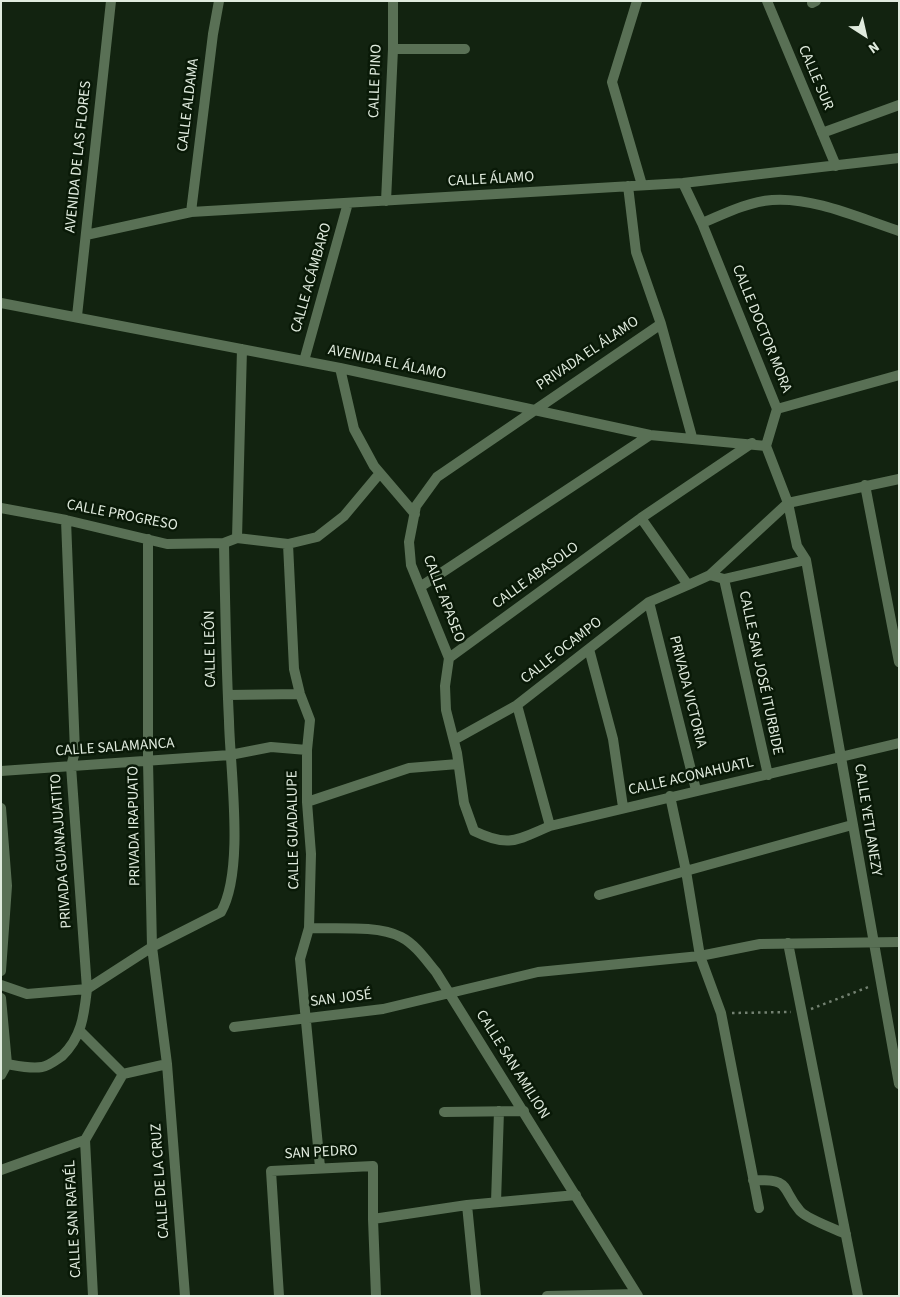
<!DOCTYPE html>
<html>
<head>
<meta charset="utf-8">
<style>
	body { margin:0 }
	#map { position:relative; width:900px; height:1297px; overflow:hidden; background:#122310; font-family:"Source Sans 3",sans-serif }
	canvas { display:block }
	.frame { position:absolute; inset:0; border:2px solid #e0ebde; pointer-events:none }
	.north { position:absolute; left:840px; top:10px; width:50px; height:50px; -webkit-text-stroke:4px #091907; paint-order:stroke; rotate:145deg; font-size:14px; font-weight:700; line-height:20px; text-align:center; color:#e0ebde }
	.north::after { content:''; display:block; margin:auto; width:18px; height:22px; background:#e0ebde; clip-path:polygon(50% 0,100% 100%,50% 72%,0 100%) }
</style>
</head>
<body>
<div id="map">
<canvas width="900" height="1297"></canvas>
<div class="frame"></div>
<div class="north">N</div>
</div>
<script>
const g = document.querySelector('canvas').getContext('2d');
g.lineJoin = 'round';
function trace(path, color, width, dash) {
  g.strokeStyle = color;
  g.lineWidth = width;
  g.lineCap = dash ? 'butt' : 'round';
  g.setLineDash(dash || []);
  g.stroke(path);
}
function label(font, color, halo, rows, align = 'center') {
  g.font = font + ' "Source Sans 3",sans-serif';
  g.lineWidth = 5;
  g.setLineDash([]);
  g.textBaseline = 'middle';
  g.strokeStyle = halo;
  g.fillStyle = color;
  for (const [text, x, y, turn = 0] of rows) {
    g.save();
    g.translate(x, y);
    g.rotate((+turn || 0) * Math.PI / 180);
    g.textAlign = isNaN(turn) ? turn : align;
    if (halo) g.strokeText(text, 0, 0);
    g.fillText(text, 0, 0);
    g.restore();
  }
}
const path = new Path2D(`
	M811 1009 871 986
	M732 1013 791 1012`);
const minor = new Path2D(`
	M637 1 612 82 642 185
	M767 1 836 166
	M812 3 816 1
	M393 49H465
	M822 133 899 105
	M683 183 702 223 777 409 766 446 788 503 797 546 806 560 899 1084
	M628 186 636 252 661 324 692 437
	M386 201 393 49V1
	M191 212 213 34 219 1
	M702 223C724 214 747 202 772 200 814 197 859 218 899 231
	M86 235 191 212 683 183 899 158
	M1 303 340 368 650 435 766 446
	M77 316 111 1
	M661 324 437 477 416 506 409 542 411 565 449 658 445 686 446 710 457 753 464 803 474 831C509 848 517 840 550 826L899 743
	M304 361 348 203
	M340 368 354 429 374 466 415 514
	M777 409 899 375
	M865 485 899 662
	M1 508 66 520 167 544 224 543 237 538 288 544 294 669 300 694 310 720 307 750V802L311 854 309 928 300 959 320 1167
	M641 518 688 585 710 575 724 579 806 560
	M237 538 242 349
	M148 539V761L152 947 167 1064 185 1296
	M288 544 317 537 344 516 380 473
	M710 575 788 503 899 479
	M724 579 768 775
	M420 587 650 435
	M649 602 696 790
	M589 649 613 739 623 807
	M449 658 641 518 752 443
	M228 695 300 694
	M517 705 550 826
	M454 740 517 705 649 602 688 585
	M1 771 230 755 271 747 307 750
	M670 796 686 871 700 956 721 1013 759 1208
	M307 802 409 768 458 764
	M1 808 7 886 1 971
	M599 895 852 825
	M309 928C335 929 378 925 401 937 415 944 426 960 436 972L638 1296
	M788 943 858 1296
	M1 985 27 994 87 989 152 947 221 912C245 870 230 770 229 721 226 662 225 602 224 543
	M1 998 7 1064 1 1075
	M234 1027 383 1009 538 972 700 956 760 944 899 942
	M80 1031 123 1074
	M7 1064C18 1066 31 1069 42 1067 49 1066 56 1060 62 1056 82 1037 84 1015 87 989L71 766 75 752 66 520
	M444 1112 524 1111
	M85 1140 93 1296
	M1 1170 85 1140 123 1074 167 1064
	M753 1180C793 1179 780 1188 800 1211 807 1219 835 1229 846 1234
	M496 1202 499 1111
	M467 1205 476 1296
	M279 1296 271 1171 373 1166V1219
	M376 1296 373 1219 467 1205 576 1195
	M547 1296 637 1294`);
const streetNames = [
	["CALLE SUR",815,78,67],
	["CALLE PINO",376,81,-88],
	["CALLE ALDAMA",189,105,-83],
	["AVENIDA DE LAS FLORES",79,157,-84],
	["CALLE ÁLAMO",491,180,-3],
	["CALLE ACÁMBARO",312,278,-74],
	["CALLE DOCTOR MORA",761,329,68],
	["PRIVADA EL ÁLAMO",588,354,-34],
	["AVENIDA EL ÁLAMO",387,363,12],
	["CALLE PROGRESO",122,516,11],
	["CALLE ABASOLO",536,576,-36],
	["CALLE APASEO",443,599,69],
	["CALLE LEÓN",211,649,-91],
	["CALLE OCAMPO",562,651,-38],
	["CALLE SAN JOSÉ ITURBIDE",760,673,78],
	["PRIVADA VICTORIA",687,692,76],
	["CALLE SALAMANCA",115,748,-4],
	["CALLE ACONAHUATL",691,777,-13],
	["CALLE YETLANEZY",867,820,81],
	["PRIVADA IRAPUATO",135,826,-91],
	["CALLE GUADALUPE",294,830,-91],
	["PRIVADA GUANAJUATITO",62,851,-94],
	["SAN JOSÉ",341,999,-7],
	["CALLE SAN AMILION",512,1065,58],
	["SAN PEDRO",321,1153,-3],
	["CALLE DE LA CRUZ",161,1181,-94],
	["CALLE SAN RAFAÉL",74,1219,-93]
];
trace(path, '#738171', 2.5, [2.5, 4]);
trace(minor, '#597055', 10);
label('15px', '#e0ebde', '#091907', streetNames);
</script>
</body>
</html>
